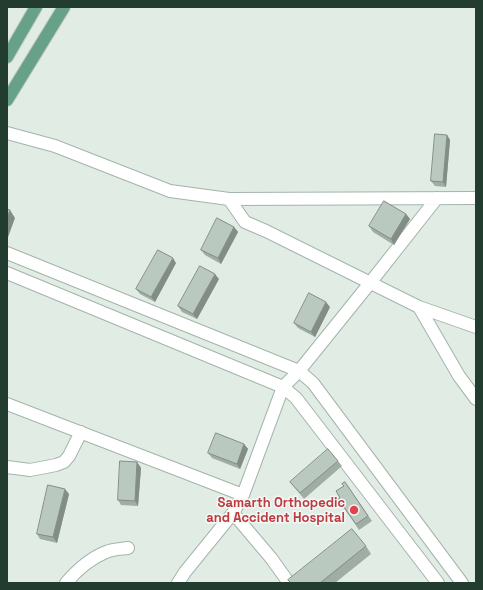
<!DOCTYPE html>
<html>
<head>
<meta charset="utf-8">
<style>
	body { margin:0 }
	#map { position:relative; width:483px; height:590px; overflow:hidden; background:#e1ece5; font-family:"Space Grotesk",sans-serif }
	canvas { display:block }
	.frame { position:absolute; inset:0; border:8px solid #223c30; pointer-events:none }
</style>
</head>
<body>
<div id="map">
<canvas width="483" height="590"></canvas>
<div class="frame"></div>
</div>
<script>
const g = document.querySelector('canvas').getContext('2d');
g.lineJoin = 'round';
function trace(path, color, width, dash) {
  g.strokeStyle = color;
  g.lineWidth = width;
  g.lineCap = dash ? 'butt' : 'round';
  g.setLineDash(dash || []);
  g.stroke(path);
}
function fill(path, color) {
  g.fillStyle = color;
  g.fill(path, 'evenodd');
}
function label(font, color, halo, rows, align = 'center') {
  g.font = font + ' "Space Grotesk",sans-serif';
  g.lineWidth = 3;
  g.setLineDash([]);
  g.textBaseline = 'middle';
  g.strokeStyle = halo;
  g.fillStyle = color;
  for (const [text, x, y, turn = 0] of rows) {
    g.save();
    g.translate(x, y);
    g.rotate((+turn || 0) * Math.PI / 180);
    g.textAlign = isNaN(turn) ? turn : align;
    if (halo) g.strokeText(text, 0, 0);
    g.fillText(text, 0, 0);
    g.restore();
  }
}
const minor = new Path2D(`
	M7 133 55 146 170 191 229 199 476 198
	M229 199 245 222 266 231 419 307 476 327
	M7 253 299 371 313 383 462 583
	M7 273 283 387 296 398 438 583
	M419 307 459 376 476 399
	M7 404 243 495
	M7 467 30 470 56 465 64 462 69 456 81 432
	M233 513 271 558 289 583
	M66 583C77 570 91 558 106 552 113 549 121 549 128 548
	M178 583 185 572 233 513 243 495 283 387 299 371 370 283 437 198`);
const major = new Path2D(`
	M7 57 36 7
	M7 100 64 7`);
const wall = new Path2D(`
	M447 135 450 140 446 187 435 186 431 181Z
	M406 214 410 219 394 245 373 232 369 226Z
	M234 227 238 232 221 264 205 255 201 250Z
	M176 263 155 302 140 294 136 289Z
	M219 279 197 319 182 312 178 306Z
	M330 307 315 337 298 328 294 323Z
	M244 444 248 449 240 469 212 458 208 453Z
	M338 461 342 466 304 499 290 482Z
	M137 462 141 468 138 506 121 505 118 500Z
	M345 482 372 521 359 530 338 499 340 498Z
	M69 494 57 543 40 539 37 534Z
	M366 546 371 554 335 583H290Z`);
const shadedWall = new Path2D(`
	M447 135 450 140 446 187 443 182Z
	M10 210 15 218 7 240V218Z
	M406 214 410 219 394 245 391 239Z
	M234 227 238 232 221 264 218 258Z
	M173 258 176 263 155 302 151 297Z
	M215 274 219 279 197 319 193 314Z
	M326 302 330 307 315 337 311 332Z
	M244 444 248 449 240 469 237 464Z
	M137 462 141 468 138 506 135 501Z
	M65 489 69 494 57 543 53 537Z`);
const building = new Path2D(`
	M435 134 447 135 443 182 431 181Z
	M384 201 406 214 391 239 369 226Z
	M7 209 10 210 7 218Z
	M217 218 234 227 218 258 201 250Z
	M158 250 173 258 151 297 136 289Z
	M200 266 215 274 193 314 178 306Z
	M309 293 326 302 311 332 294 323Z
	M216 433 244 444 237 464 208 453Z
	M328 449 338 461 300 493 290 482Z
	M120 461 137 462 135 501 118 500Z
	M345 482 368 516 356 524 338 499 340 498 336 491 344 486 342 484Z
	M48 485 65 489 53 537 37 534Z
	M352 529 366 546 320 583H291L288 580Z`);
const markers = [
	[354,510,5,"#e0444e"]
];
const healthNames = [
	["Samarth Orthopedic",345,503],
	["and Accident Hospital",345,518]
];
trace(minor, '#a4b4ab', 14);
trace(major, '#c1c8c5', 14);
trace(minor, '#fff', 12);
trace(major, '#66a188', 12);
fill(wall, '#9fada5');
fill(shadedWall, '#828d86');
fill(building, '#b9c9c0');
trace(building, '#828d86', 1);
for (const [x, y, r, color] of markers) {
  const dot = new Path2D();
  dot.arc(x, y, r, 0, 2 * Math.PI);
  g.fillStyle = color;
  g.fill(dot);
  trace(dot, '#f2f8f4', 1.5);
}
label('bold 13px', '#be3a42', '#f2f8f4', healthNames, 'right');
</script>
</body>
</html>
